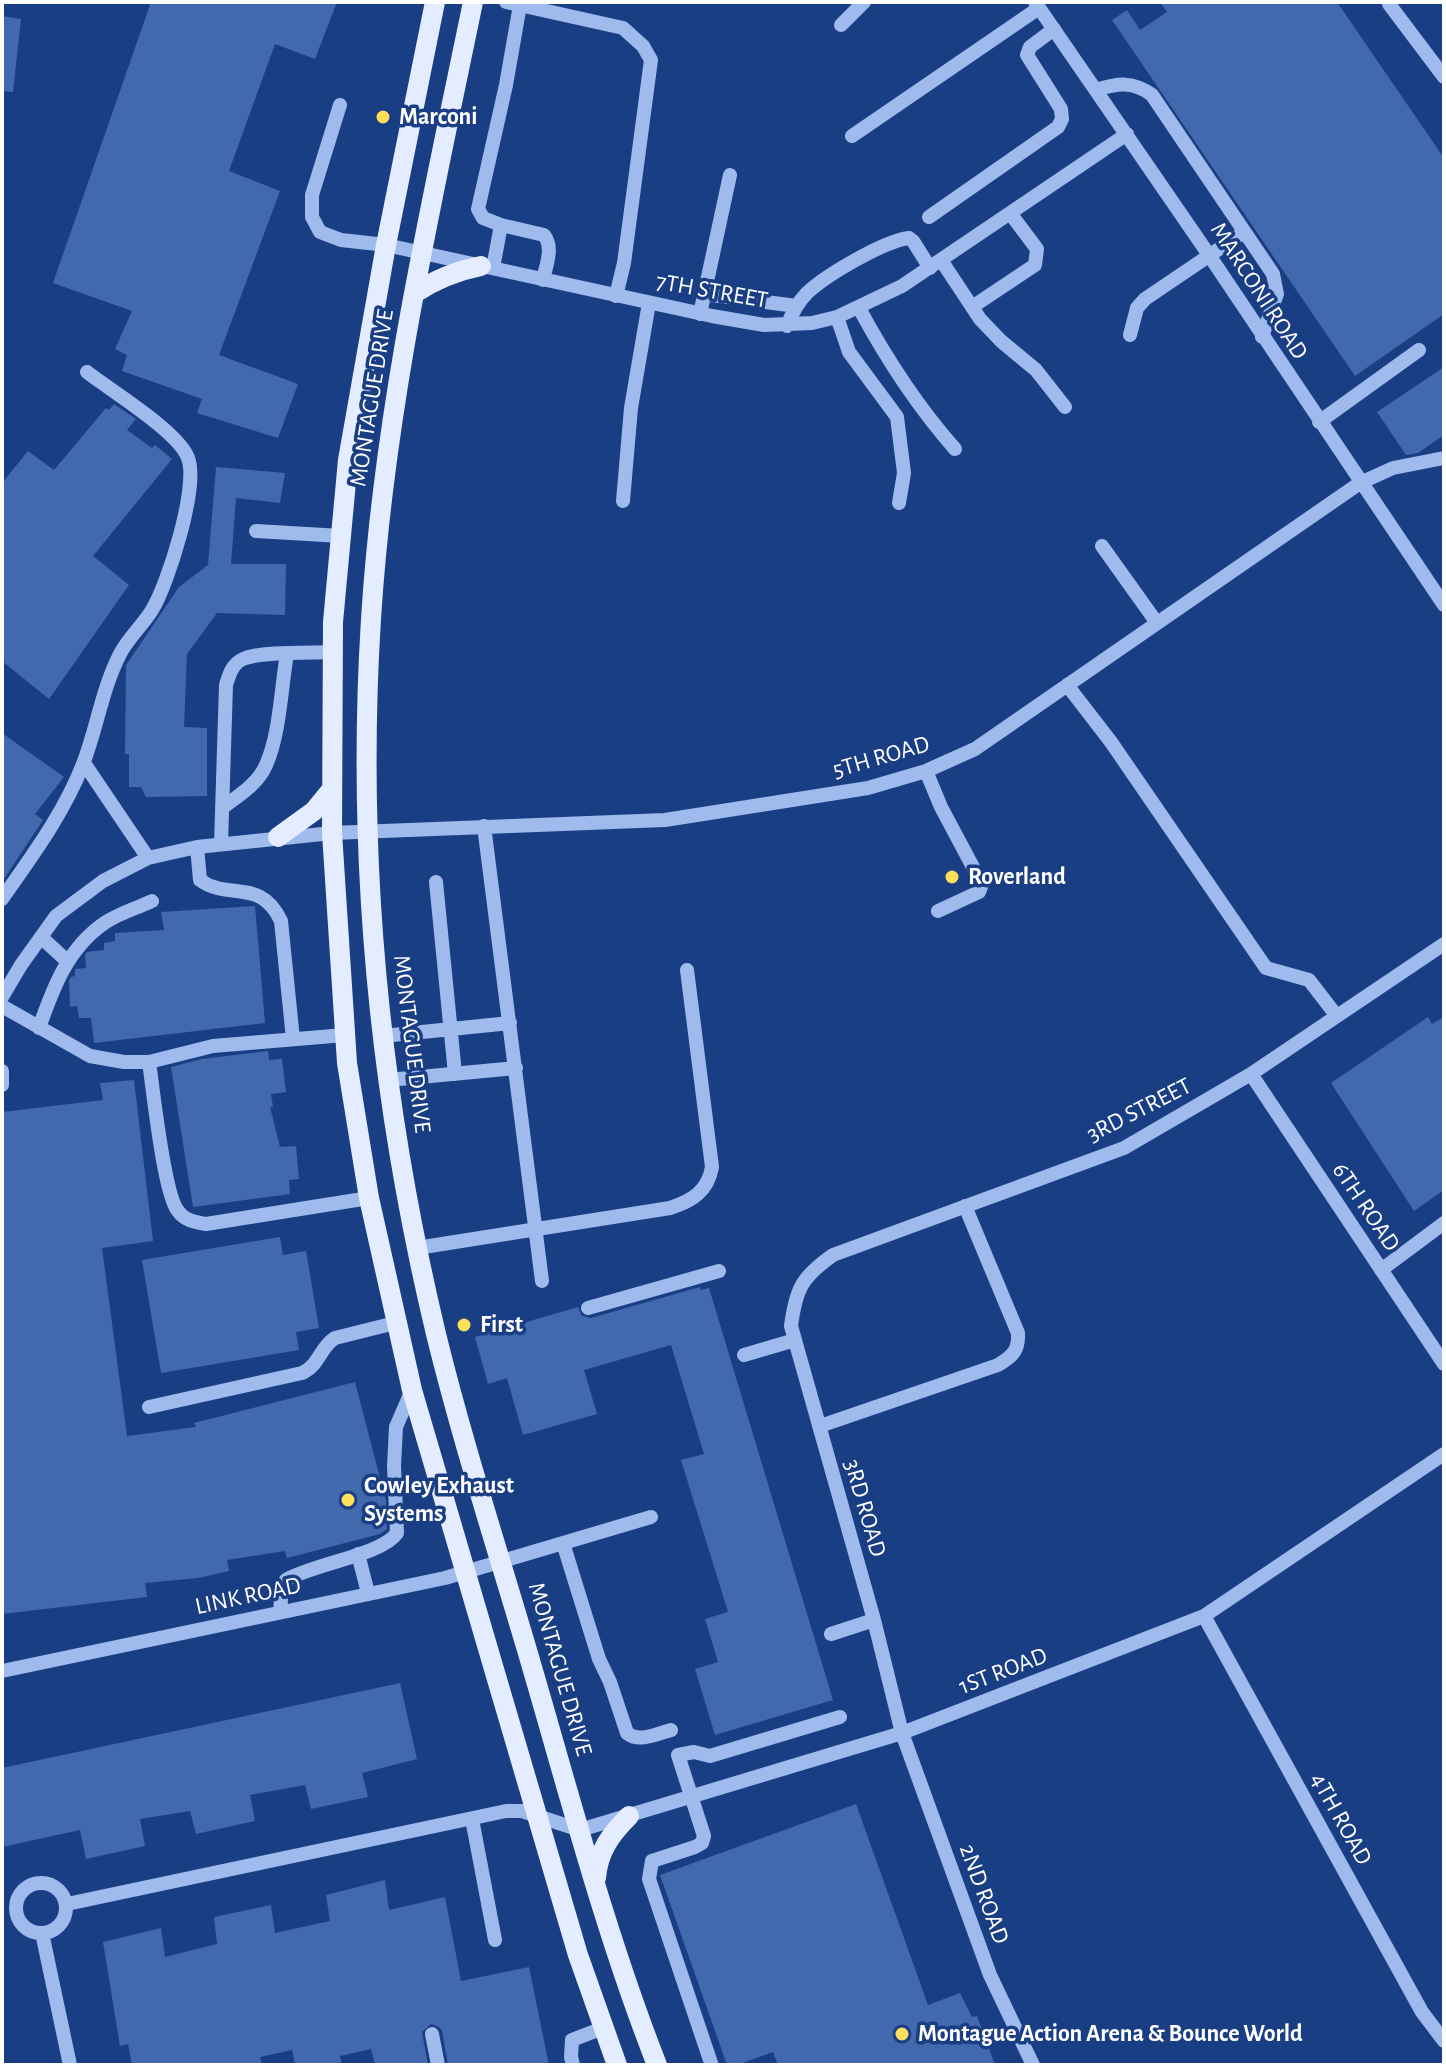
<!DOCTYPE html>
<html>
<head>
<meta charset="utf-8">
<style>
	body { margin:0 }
	#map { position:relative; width:1446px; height:2067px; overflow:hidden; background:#1a3e84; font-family:"Alegreya Sans",sans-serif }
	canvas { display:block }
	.frame { position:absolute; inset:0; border:4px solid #fff; pointer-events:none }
</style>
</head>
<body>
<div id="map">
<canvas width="1446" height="2067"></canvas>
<div class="frame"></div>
</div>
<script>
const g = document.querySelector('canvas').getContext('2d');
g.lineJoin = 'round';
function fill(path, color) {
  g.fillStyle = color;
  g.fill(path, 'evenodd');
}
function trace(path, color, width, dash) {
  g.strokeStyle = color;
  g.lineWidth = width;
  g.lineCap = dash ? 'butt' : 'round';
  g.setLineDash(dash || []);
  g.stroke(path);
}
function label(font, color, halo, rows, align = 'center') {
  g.font = font + ' "Alegreya Sans",sans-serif';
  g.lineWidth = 7;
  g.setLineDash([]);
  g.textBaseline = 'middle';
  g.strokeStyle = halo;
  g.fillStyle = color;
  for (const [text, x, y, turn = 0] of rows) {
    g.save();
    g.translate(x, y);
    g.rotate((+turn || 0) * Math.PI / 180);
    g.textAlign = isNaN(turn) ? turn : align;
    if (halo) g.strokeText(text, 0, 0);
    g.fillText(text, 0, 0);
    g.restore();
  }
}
const building = new Path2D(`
	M151 2H337L315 59 275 44 229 171 280 191 219 355 298 384 278 438 197 413 202 399 122 371 127 355 115 349 132 311 53 283Z
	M1160 2H1337L1444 158V314L1355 376 1112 20 1127 10 1140 30 1167 12Z
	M2 16 21 19 13 92 2 91Z
	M1444 367V435L1418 453 1406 455 1377 412Z
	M114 404 136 419 127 430 152 448 155 445 172 459 93 556 129 585 49 699 2 661V483L28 451 54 470 106 408 109 410Z
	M216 467 285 473 280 503 236 498 231 564H286L285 615 217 613 187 654 184 727 207 728V796L146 797 141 787H129V754H125L126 665 179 587 208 565Z
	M2 733 64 777 35 814 43 820 2 882Z
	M255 906 265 1023 94 1043 91 1018H79L77 1006 70 1007 69 981 71 977 75 976V969L86 968 85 955 87 952 104 950V943L115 941V933L164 930 161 912Z
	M1428 1017 1432 1024 1444 1017V1190L1414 1211 1331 1083Z
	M268 1051 269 1060 282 1059 286 1092 271 1094 273 1107H270L280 1147 296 1146 299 1179 289 1180 290 1194 193 1207 171 1067 202 1059Z
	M134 1080 153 1241 102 1248 127 1436 196 1427 194 1423 355 1382 386 1501 387 1529 380 1534 287 1558 285 1551 227 1560 229 1571 198 1578 145 1583 147 1597 2 1614V1112L103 1100 100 1083Z
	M280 1237 283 1255 306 1251 319 1328 296 1332 299 1350 161 1373 142 1260Z
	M700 1287 701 1290 709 1288 833 1700 715 1735 695 1669 718 1662 705 1619 728 1612 681 1460 704 1454 671 1345 584 1370 597 1414 523 1435 507 1378 488 1384 475 1337 578 1307 582 1316 591 1318Z
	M400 1683 417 1759 362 1773 368 1797 311 1809 305 1785 250 1795 255 1821 196 1834 190 1811 140 1819 145 1846 86 1859 80 1830 2 1847V1768Z
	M856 1804 928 2005 960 1993 972 2017 977 2016 995 2065H778L773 2052 737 2065H727L660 1875Z
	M385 1880 389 1910 445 1897 461 1981 529 1967 549 2065H448L442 2031 439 2027 431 2024 422 2032 428 2065H375L371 2049 340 2056 342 2065H295L292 2050 260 2057 262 2065H132L128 2044 120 2046 103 1942 161 1928 165 1957 217 1944 214 1917 271 1905 275 1933 330 1921 326 1895Z`);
const minor = new Path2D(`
	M506 2 623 28 643 46 651 60 624 263 616 296
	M1035 2 1209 255 1444 605
	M1389 4 1444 77
	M520 5 506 85 478 209 483 218 501 225 544 235C554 248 546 265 543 280
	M841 25 864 2
	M1096 90C1118 83 1133 81 1152 95L1273 274 1277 294 1262 337
	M340 105 312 195V217L320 232 341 240 386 245 712 316 764 325 812 323 837 317 902 286 1127 134
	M852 136 1039 8
	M929 217 1058 127 1062 119 1061 109 1027 55 1030 47 1054 29
	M941 260 980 319 1001 341 1036 370 1065 407
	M493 268 501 225
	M705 294 796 306
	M972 307 1035 265 1037 249 1010 213
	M859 308C886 358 917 406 955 449
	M700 314 730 175
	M837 317 849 352 897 417 904 473 899 503
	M787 326C792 313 797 303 807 293 826 275 884 241 909 238L913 241 930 268
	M1130 335 1137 308 1145 299 1244 232
	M1319 422 1419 350
	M623 501 631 408 649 303
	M256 531 341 536
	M1102 546 1157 623
	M1067 685 1111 742 1266 968 1309 980 1336 1015
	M84 763 148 858
	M926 771 941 807 982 884 979 892 938 911
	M222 808C238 796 258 784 266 765 280 734 281 688 287 654
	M484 826 542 1281
	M221 844 226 685C229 675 232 664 243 659 260 651 312 653 333 652
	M197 847 200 880C228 901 261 877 281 921L293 1039
	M436 882 455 1074
	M2 899C32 856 64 813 83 764 97 728 102 689 120 654 128 638 143 625 152 610 168 584 199 486 188 458 179 432 110 390 87 372
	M41 937 67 961
	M2 997 21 965 56 916 103 881 148 858 197 847 332 833 665 820 868 788 926 771 975 749 1360 483 1393 468 1444 458
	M2 1006 90 1056 124 1062H149
	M39 1028C53 988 68 947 106 922 120 913 137 908 152 901
	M345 1035 213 1046 149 1062C153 1089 164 1195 178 1211 185 1221 195 1222 206 1224L369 1198
	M383 1036 510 1023
	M2 1071V1085
	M1251 1074 1444 1364
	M388 1080 516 1068
	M417 1248 670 1208C692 1201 708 1191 712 1167L687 970
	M1381 1270 1444 1223
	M588 1308 719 1271
	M744 1355 795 1340
	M149 1407 302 1373C319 1366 320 1347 335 1338L395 1323
	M820 1426 998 1365C1013 1356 1019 1350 1018 1333L965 1206
	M563 1543 599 1659 610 1682 627 1733C639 1743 657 1734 671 1730
	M358 1554 368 1593
	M280 1612 282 1587 286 1580C313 1564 382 1555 397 1533L394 1466 396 1427 412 1390
	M1204 1616 1422 2012 1444 2041
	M831 1634 874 1620
	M2 1671 445 1578 651 1517
	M472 1819 495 1940
	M16 1908a25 25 0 1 1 50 0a25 25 0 1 1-50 0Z
	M67 1904 506 1811H522L580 1830 902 1733 1204 1616 1444 1454
	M42 1933 70 2065
	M432 2034 438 2065
	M711 2063 649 1879 652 1861 695 1847 702 1843 704 1836 678 1755 694 1752 710 1756 840 1717
	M573 2065 571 2057 572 2040 603 2028
	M1033 2065 990 1975 902 1733 874 1620 791 1326C796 1288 802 1277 833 1255L1124 1148 1251 1074 1444 944`);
const major = new Path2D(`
	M435 2 386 245 348 460 333 622 332 833 347 1063 369 1198 412 1390 578 1955 617 2065
	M473 2C431 206 384 410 371 619 356 859 380 1100 436 1334 462 1440 496 1545 527 1650 568 1789 604 1930 657 2065
	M415 293C436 279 456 271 481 266
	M278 837 314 811 332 789
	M596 1878C598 1851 611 1834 629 1816`);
const markers = [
	[383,117,8,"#fedf5b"],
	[952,877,8,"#fedf5b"],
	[464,1325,8,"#fedf5b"],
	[348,1500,8,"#fedf5b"],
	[902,2034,8,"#fedf5b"]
];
const poiNames = [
	["Marconi",399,117],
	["Roverland",968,877],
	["First",480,1325],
	["Cowley Exhaust",364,1486],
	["Systems",364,1514],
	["Montague Action Arena & Bounce World",918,2034]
];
const streetNames = [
	["7TH STREET",712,291,10],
	["MARCONI ROAD",1259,291,57],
	["MONTAGUE DRIVE",372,398,-81],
	["5TH ROAD",881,757,-16],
	["MONTAGUE DRIVE",412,1044,83],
	["3RD STREET",1139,1110,-27],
	["6TH ROAD",1366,1207,56],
	["3RD ROAD",865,1508,74],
	["LINK ROAD",248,1596,-12],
	["MONTAGUE DRIVE",560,1669,74],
	["1ST ROAD",1003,1671,-21],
	["4TH ROAD",1341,1819,61],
	["2ND ROAD",984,1894,70]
];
fill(building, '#4268ae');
trace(minor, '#9fbaec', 14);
trace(major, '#e4ecff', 20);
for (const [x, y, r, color] of markers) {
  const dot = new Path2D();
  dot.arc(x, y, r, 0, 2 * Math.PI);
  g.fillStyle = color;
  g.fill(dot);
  trace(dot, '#1a3e84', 3);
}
label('bold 24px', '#fff', '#1a3e84', poiNames, 'left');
label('24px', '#fff', '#1a3e84', streetNames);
</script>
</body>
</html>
